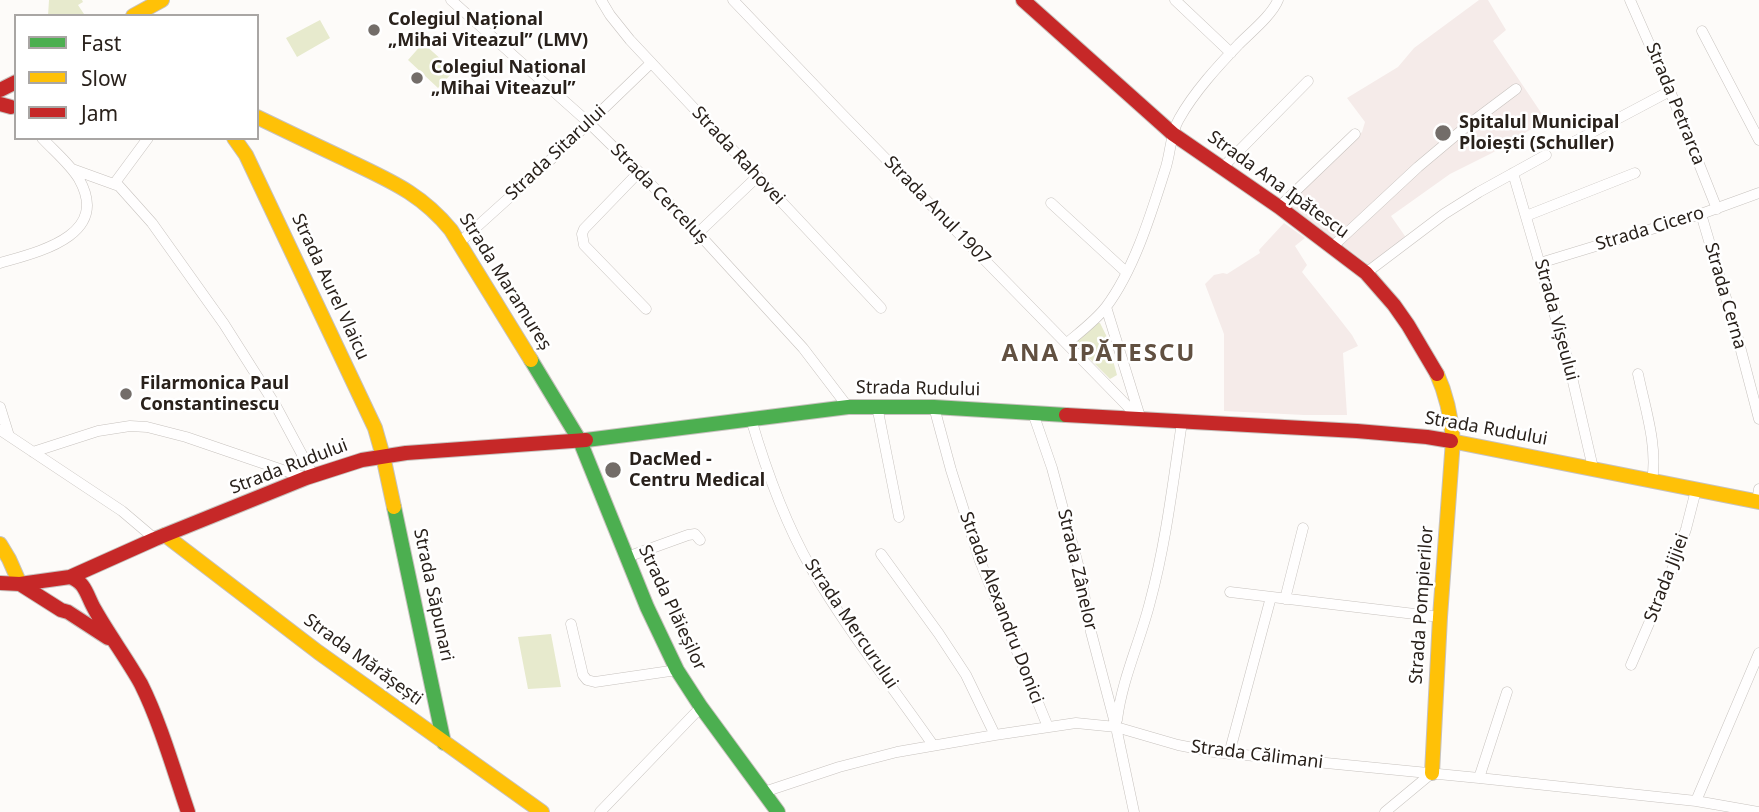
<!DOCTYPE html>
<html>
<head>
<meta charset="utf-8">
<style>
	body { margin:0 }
	#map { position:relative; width:1759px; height:812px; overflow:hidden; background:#fdfbf9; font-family:"Noto Sans",sans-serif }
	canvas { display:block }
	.legend { position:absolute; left:14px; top:14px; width:245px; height:126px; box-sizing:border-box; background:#fff; border:2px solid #a9a6a4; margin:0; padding:9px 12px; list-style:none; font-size:21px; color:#29211b }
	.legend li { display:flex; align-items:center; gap:14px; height:35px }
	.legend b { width:35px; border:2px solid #a9a6a4 }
</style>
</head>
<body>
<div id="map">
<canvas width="1759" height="812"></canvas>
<ul class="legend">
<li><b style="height:9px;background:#4caf50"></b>Fast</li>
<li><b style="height:9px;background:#ffc107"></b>Slow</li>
<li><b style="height:9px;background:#c62828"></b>Jam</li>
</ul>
</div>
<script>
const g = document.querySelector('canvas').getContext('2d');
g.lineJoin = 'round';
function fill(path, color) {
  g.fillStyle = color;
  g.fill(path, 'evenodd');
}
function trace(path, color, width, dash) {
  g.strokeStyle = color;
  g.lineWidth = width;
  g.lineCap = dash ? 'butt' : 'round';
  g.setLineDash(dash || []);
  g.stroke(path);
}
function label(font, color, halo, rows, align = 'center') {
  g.font = font + ' "Noto Sans",sans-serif';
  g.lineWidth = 5;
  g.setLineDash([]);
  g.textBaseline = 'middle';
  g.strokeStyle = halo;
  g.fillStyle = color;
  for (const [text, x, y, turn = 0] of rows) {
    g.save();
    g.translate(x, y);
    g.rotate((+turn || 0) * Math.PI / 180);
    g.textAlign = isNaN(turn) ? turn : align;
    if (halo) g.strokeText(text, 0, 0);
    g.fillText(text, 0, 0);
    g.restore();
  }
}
const medical = new Path2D(`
	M1479 0H1488L1506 30 1493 41 1546 120 1492 153 1450 174 1391 216 1407 239 1372 267 1286 203 1362 132 1365 122 1347 98 1398 67 1414 48Z
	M1284 223 1305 238 1295 246 1307 265 1302 272 1338 317 1352 335 1358 346 1343 353 1347 415H1304L1224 411V334L1205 284 1214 275 1223 273 1227 274 1260 253 1259 250Z`);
const green = new Path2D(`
	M49 0H82L83 2 78 5 84 14 80 16H48Z
	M320 20 330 38 297 57 286 38Z
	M423 43 454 71 438 88 408 60Z
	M1094 323H1100L1106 335 1117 375 1110 379 1073 342Z
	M551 634 561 687 528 689 518 637Z`);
const street = new Path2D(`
	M451 0 589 123 639 172 698 233 803 348 848 407
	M601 0 610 15 630 40 881 308
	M733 0 841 113 1141 420
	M1175 0 1231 53
	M1630 0 1670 91 1717 209
	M1702 31 1759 140
	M1570 144 1670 91
	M1223 167 1308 81
	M72 169 119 186 152 223 224 324 276 406 313 475
	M639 172 584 229 582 234 584 245 646 309
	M1513 173 1568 360 1593 468
	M114 184 148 138
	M1051 203 1126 272
	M1279 207 1355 134
	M1701 214 1737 335 1759 419
	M1526 216 1635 173
	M698 233 757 177
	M460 242 542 168 651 63
	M1332 247 1418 167 1468 125 1516 89
	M0 263C38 252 111 236 79 179 70 164 54 151 42 138
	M1540 263 1701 214 1759 193
	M1366 273 1444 214 1479 192 1546 155
	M1106 307 1141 420
	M1067 343C1080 332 1095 321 1106 307 1134 270 1151 214 1165 170 1171 153 1170 134 1179 119 1194 92 1218 66 1239 44 1251 32 1272 15 1278 0
	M1638 374C1645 408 1658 446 1652 481
	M877 406 899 517
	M0 407 9 436
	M934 407 951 470 980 561 1048 727
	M1033 413 1052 468 1080 572 1091 632 1116 727 1134 812
	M751 419C766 470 784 521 811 568 847 630 892 686 933 745
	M0 430 122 511 155 539
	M33 452 98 431 130 426 147 427 186 437 306 478
	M1757 501 1759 489
	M881 554 939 634 966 675 995 735
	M627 557 688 535 695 534 700 540
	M1230 592 1440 617
	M1285 599 1303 528
	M571 624 583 675 587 680 595 682 677 670
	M1631 665 1672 570 1686 529 1696 490
	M1117 720C1122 679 1140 642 1150 602 1166 543 1173 482 1182 422
	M1229 754 1271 597
	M1479 778 1507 692
	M764 792 839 767 897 752 995 735 1076 723 1116 727 1178 745 1214 752 1479 778 1696 801 1759 812
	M1696 801 1759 653
	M600 812 701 707
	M1385 812 1432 773`);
const fast = new Path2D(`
	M531 360 580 441 647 607 677 670 701 707 778 812
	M586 440 848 407H934L1066 415
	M394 507 444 743`);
const slow = new Path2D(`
	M133 16 162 0
	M257 117C286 131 315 145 345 159 388 180 420 192 451 230L531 360
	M234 138 246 155 375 428 383 456 394 507
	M1451 441 1759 502
	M165 535 318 652 542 812
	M0 544 9 559 20 584
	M1432 773 1440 617 1453 440C1451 416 1447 396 1437 374`);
const jam = new Path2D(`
	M1023 0 1173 134 1279 207 1366 273 1394 305 1408 325 1437 374
	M0 90 16 82
	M0 104 11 107
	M1066 415 1357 431 1427 437 1451 441
	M70 577 155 539 306 478 362 460 406 453 586 440
	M0 583 20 584 70 577C86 582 87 597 95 610 109 635 127 659 141 684 160 722 174 771 188 812
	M20 584 61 610 68 612 108 638`);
const markers = [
	[374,30,7,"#736d69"],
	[417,78,7,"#736d69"],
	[1443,133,9,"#736d69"],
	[126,394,7,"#736d69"],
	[613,470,9,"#736d69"]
];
const poiNames = [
	["Colegiul Național",388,20],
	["„Mihai Viteazul” (LMV)",388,41],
	["Colegiul Național",431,68],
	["„Mihai Viteazul”",431,89],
	["Spitalul Municipal",1459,123],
	["Ploiești (Schuller)",1459,144],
	["Filarmonica Paul",140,384],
	["Constantinescu",140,405],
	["DacMed -",629,460],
	["Centru Medical",629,481]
];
const streetNames = [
	["Strada Petrarca",1675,104,68],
	["Strada Sitarului",556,153,-43],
	["Strada Rahovei",738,156,47],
	["Strada Ana Ipătescu",1278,185,36],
	["Strada Cerceluș",659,194,46],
	["Strada Anul 1907",937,211,46],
	["Strada Cicero",1650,229,-17],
	["Strada Maramureș",505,282,58],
	["Strada Aurel Vlaicu",330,287,65],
	["Strada Cerna",1725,296,74],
	["Strada Vișeului",1556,320,75],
	["Strada Rudului",918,389,1],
	["Strada Rudului",1486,429,10],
	["Strada Rudului",289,467,-21],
	["Strada Zânelor",1077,570,77],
	["Strada Jijiei",1667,578,-69],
	["Strada Săpunari",433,595,78],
	["Strada Pompierilor",1422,605,-86],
	["Strada Plăieșilor",672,608,65],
	["Strada Alexandru Donici",1001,608,69],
	["Strada Mercurului",851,624,56],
	["Strada Mărășești",363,660,36],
	["Strada Călimani",1257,755,7]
];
const districtNames = [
	["ANA IPĂTESCU",1099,354]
];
fill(medical, '#f5ebe9');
fill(green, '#e7eacd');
trace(street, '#c7c2be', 11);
trace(fast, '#c7c2be', 16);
trace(slow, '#c7c2be', 16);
trace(jam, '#c7c2be', 16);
trace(street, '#fffefe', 10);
trace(fast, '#4caf50', 14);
trace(slow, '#ffc107', 14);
trace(jam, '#c62828', 14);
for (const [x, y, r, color] of markers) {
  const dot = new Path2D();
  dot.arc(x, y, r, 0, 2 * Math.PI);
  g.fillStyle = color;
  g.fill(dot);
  trace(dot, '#fff', 2.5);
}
label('bold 18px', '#29211b', '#fff', poiNames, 'left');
label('18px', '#29211b', '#fff', streetNames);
g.letterSpacing = '2px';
label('bold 24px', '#615041', '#fff', districtNames);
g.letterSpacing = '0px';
</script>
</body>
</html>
